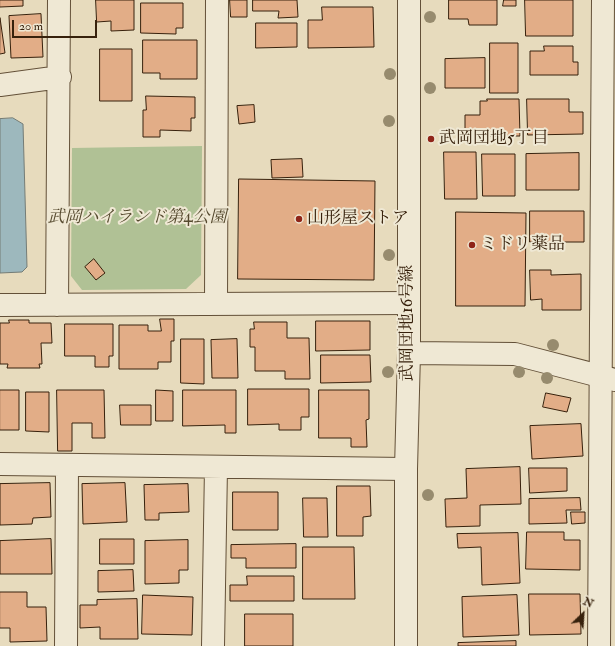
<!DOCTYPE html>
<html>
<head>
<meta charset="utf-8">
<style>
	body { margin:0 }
	#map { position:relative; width:615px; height:646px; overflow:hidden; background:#e7dbbd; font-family:"IM FELL Double Pica",serif }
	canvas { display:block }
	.north { position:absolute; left:563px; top:594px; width:40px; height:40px; -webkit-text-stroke:3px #efe8d4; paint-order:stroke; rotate:25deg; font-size:11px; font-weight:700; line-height:16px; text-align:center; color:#37210c }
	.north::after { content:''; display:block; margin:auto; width:14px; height:18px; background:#37210c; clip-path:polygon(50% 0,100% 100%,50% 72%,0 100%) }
	.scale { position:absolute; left:12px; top:20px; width:85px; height:18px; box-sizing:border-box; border:2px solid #37210c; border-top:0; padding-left:5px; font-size:12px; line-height:14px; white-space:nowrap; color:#37210c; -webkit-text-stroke:3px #efe8d4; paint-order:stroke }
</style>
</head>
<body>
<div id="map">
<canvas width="615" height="646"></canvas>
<div class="north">N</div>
<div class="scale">20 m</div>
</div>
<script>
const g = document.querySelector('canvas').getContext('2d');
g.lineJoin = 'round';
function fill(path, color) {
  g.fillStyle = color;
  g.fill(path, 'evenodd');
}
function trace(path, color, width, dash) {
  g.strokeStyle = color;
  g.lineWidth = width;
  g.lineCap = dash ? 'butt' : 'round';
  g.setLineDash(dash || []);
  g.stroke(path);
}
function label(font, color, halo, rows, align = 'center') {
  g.font = font + ' "IM FELL Double Pica","Noto Serif JP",serif';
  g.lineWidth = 4;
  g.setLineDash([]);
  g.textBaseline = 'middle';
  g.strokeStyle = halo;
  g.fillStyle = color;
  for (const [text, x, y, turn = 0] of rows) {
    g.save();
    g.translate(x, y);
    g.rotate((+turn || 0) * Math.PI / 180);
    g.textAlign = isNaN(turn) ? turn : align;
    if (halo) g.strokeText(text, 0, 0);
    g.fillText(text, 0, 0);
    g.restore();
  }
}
const green = new Path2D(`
	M202 146 201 275 186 289 82 290 71 276 72 148Z`);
const water = new Path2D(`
	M13 118 23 124 27 267 22 272 0 273V119Z`);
const building = new Path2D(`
	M0 0H23V6L0 7Z
	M96 0H134V30L111 31V21L97 22Z
	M230 0H247V17H231Z
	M253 0H297L298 17 278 18 279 11H253Z
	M449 0H497V25H469L468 19H449Z
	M504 0H516V6H503Z
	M525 0H573V36H526Z
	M141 3H183V28H176V34L141 33Z
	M322 7H373L374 47 308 48V20H322Z
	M41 14 43 57 11 58 9 16Z
	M0 18 5 53 0 54Z
	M256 23H297V47L256 48Z
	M143 40H197V79H160V73H143Z
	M490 43H518V93H490Z
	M544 46H573V62H578V75H530V51H544Z
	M100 49H132V101H100Z
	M485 58V88H445V59Z
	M146 96 195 97V118H191V131L160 130V137H143V110H146Z
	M487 99H519L520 136H465V115H480V101H487Z
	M527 99H569V112H583V134L528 135Z
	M254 105 255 122 239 124 237 106Z
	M444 152H476L477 199H445Z
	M579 153V190H526V154Z
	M482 154H515V196H483Z
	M302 159 303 177 272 178 271 160Z
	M239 179 375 181 374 280 238 279Z
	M530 211H584V242H530Z
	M456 212 526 213 525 306H456Z
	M94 259 105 273 96 280 85 267Z
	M530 270H551V275L581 274V310H542V299L531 300Z
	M160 319H174V341H171V362H158V369H119V325H148V331H161Z
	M9 320H29V323H51L52 343H41L42 364H39L40 368H7L8 364H0V323H9Z
	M316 321H370V350L316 351Z
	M254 322H287V338H309L310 379H285V371H255V347H250V329H254Z
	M65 324H113V356H109V367H95V356H65Z
	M181 339H204V384L181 383Z
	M237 339 238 378H212L211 340Z
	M321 355H370L371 382 321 383Z
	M248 389H309V417H301V430H279V424L248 425Z
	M0 390H19V430H0Z
	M57 390H104L105 438H92V423H72V451H58Z
	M156 390 173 391V421H156Z
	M183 390H236V433H225V425L183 426Z
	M319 390H369V419L366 420 367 447H351V438H319Z
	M26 392H49V432L26 431Z
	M546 393 571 398 567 412 543 407Z
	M120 405H151V425H121Z
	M581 424 583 456 532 459 530 426Z
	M520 467 521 504 480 505V526L446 527 445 499 467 498 466 469Z
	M529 468H567V491L530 493Z
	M50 483 51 517 33 518 32 524 0 525V484Z
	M125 483 127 522 83 524 82 484Z
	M188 484 189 512 159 513V520H145L144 485Z
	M337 486H370L371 516 363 517V536H337Z
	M233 492H278V530H233Z
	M303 498H327L328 537H304Z
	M580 498 581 510H566L567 523 529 524V499Z
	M571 512H585V523L572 524Z
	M527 532H564V540H580V570L526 569Z
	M518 533 520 583 482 585 481 547 458 548 457 534Z
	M51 539 52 574H0V541Z
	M100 539H134V564H100Z
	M188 540V570H179V583L145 584V541Z
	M296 544V568H246V558H231V545Z
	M303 547H354L355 599H303Z
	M133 570 134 591 98 592V571Z
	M247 576H294V601H230V585H247Z
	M0 592H27V607H46L47 641 10 642V628H0Z
	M529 594H580L581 634 530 635Z
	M143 595 193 597 192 635 142 634Z
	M517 595 519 635 463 637 462 597Z
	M137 599 138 639H100V627L80 628V605H97V600Z
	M245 614H293V646H245Z
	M516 641V646H458V643Z`);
const minor = new Path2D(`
	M0 85 60 77
	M216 304 217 0
	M0 305 409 303
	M57 305 59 0
	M0 464 406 469
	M66 646 67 466
	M213 646 216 467
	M599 646 603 0`);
const tertiary = new Path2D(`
	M409 353 515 354 615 380
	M406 646V469L409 353V0`);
const trees = [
	[430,17],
	[390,74],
	[430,88],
	[389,121],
	[389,255],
	[553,345],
	[388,372],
	[519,372],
	[547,378],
	[428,495]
];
const markers = [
	[431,139,4,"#8f2418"],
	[299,219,4,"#8f2418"],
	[472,245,4,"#8f2418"]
];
const poiNames = [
	["武岡団地5丁目",439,139],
	["山形屋ストア",307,219],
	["ミドリ薬品",480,245]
];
const parkNames = [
	["武岡ハイランド第4公園",137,218]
];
const streetNames = [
	["武岡団地16号線",408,323,-90]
];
fill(green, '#b0c195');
fill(water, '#9db8bd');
trace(water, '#747c76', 1);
fill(building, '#e2ad87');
trace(building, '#37210c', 1);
trace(minor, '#635038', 24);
trace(tertiary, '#635038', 24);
trace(minor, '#efe8d4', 22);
trace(tertiary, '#efe8d4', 22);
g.fillStyle = '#978b6e';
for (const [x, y] of trees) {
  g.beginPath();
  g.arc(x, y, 6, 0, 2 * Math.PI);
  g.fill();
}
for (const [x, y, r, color] of markers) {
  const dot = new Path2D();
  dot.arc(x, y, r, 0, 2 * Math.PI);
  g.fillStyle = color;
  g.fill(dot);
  trace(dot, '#efe8d4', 1.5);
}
label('17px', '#37210c', '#efe8d4', poiNames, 'left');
label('italic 17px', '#55492e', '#efe8d4', parkNames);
label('17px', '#37210c', '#efe8d4', streetNames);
</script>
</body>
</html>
